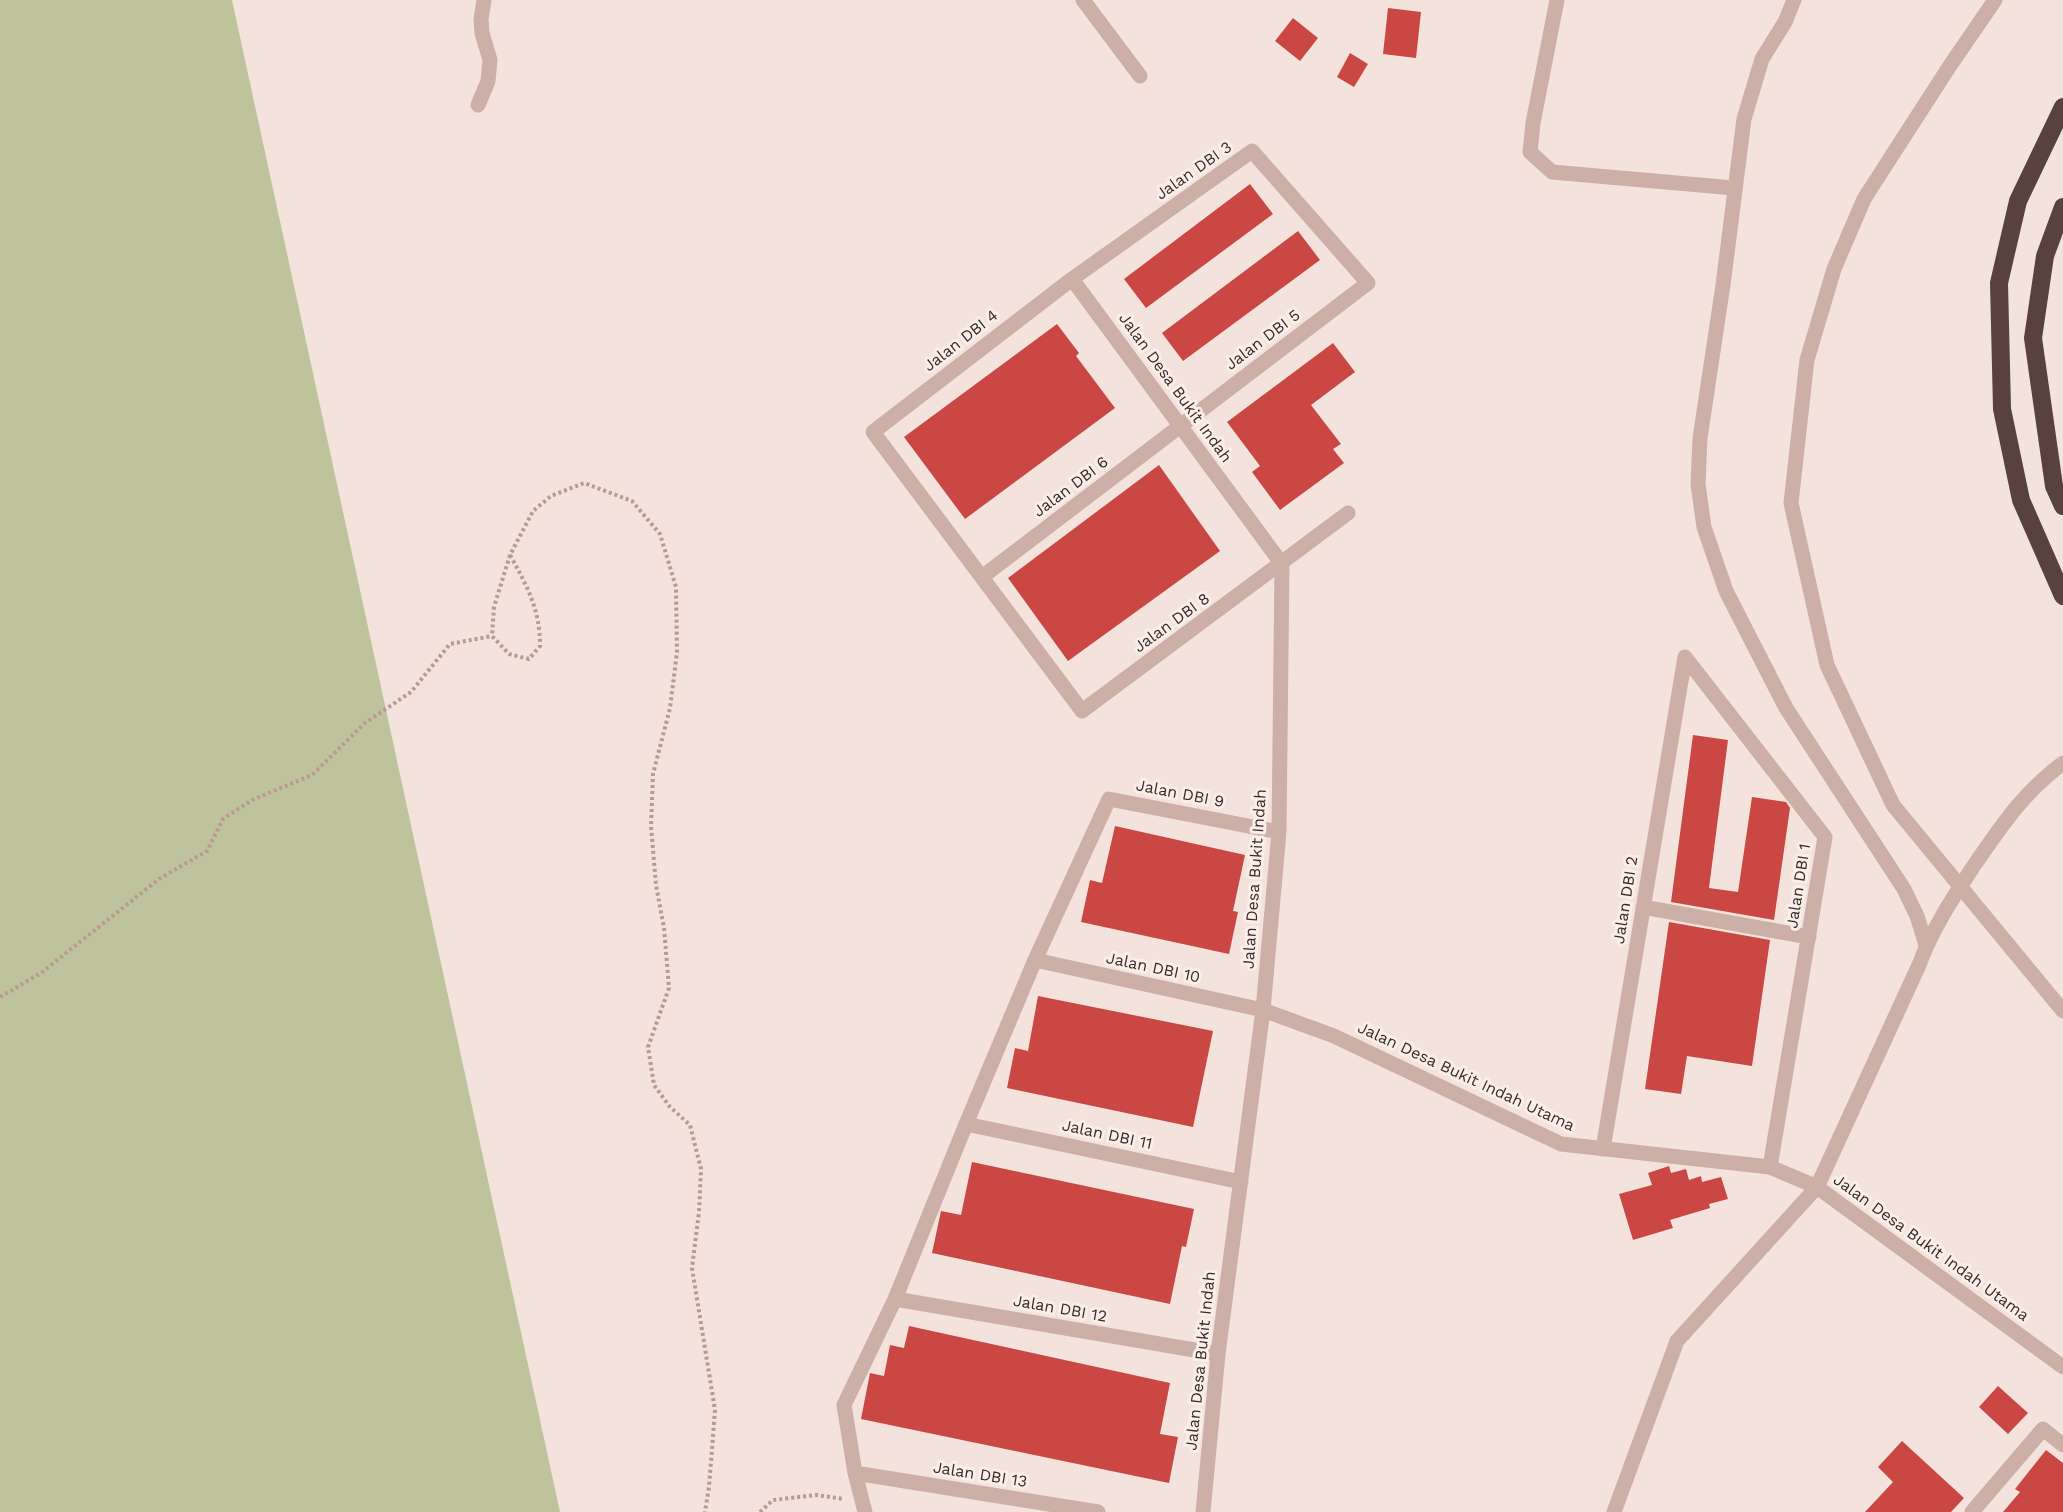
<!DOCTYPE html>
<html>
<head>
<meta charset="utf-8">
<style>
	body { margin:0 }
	canvas { display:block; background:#f3e3dc }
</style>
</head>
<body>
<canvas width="2063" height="1512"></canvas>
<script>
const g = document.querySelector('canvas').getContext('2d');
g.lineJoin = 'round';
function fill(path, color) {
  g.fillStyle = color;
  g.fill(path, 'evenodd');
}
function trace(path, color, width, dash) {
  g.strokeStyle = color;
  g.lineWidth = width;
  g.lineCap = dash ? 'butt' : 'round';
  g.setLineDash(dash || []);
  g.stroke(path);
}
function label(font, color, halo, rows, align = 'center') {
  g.font = font + ' "Work Sans",sans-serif';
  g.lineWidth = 6;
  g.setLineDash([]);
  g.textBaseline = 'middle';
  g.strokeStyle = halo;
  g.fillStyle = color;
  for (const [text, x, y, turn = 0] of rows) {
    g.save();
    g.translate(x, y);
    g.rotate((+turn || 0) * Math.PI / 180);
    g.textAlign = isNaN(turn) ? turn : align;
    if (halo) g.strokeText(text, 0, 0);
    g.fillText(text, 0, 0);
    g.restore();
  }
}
const green = new Path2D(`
	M0 0H232L560 1512H0Z`);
const building = new Path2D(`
	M1388 8 1421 12 1416 58 1383 54Z
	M1293 18 1318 38 1300 61 1275 41Z
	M1350 53 1368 64 1354 87 1337 77Z
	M1250 184 1273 214 1146 308 1124 279Z
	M1298 231 1320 260 1183 361 1162 333Z
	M1057 324 1079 353 1076 356 1115 408 965 519 904 437Z
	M1333 343 1355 372 1311 405 1341 444 1333 449 1344 463 1280 510 1252 472 1260 466 1227 422Z
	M1159 465 1220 551 1068 661 1008 578Z
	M1693 735 1728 740 1709 888 1738 892 1752 797 1786 802 1790 808 1774 920 1671 902Z
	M1115 826 1245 855 1233 911 1238 912 1229 954 1081 922 1090 880 1102 883Z
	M1669 922 1770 940 1752 1066 1687 1056 1681 1094 1645 1089Z
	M1038 996 1213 1031 1193 1127 1007 1088 1015 1048 1028 1051Z
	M972 1162 1194 1209 1186 1247 1182 1246 1170 1304 932 1253 941 1211 961 1215Z
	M1669 1166 1671 1173 1686 1169 1689 1180 1701 1176 1702 1182 1721 1177 1728 1199 1709 1204 1710 1208 1670 1220 1673 1228 1633 1240 1619 1194 1652 1185 1648 1173Z
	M909 1326 1170 1383 1160 1434 1178 1437 1169 1483 861 1419 870 1373 884 1376 890 1345 904 1348Z
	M1998 1386 2028 1413 2008 1434 1979 1407Z
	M1902 1441 1964 1498 1951 1512H1865L1893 1482 1878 1467Z
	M2046 1450 2063 1463V1512H2003L2020 1492 2015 1489Z`);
const path = new Path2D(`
	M510 555C527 586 540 609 540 646L529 659 509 654 492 636 494 607 510 555 533 511 551 496 584 483 632 501 660 534 676 587 677 652 670 708 653 774 651 826 656 885 664 928 669 988 648 1047 654 1085 670 1107 690 1125 701 1169 699 1212 692 1268 715 1410 709 1487 705 1512
	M0 997 41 973 159 879 207 851 223 819 252 800 312 775 365 723 411 692 450 644 492 636
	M760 1512 773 1500 816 1495 844 1499`);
const minor = new Path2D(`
	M1083 0 1140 76
	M1557 0 1533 123 1530 152 1552 172 1734 188
	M1794 0 1785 22 1762 59 1744 119 1723 285 1700 438 1698 484 1704 527 1726 591 1786 708 1904 889 1917 916 1926 945
	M1995 0 1949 67 1864 199 1834 269 1807 360 1791 503 1827 665 1893 805 2063 1011
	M478 105 488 81 490 60 482 33 481 19 484 0
	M1072 279 1282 564 1279 832 1263 1010 1218 1354 1203 1512
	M982 577 1368 283 1252 151 1072 279 873 432 1082 711 1348 513
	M1685 657 1825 837 1770 1167
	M1643 907 1809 937
	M1035 960 1263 1010 1334 1036 1561 1144 1770 1167 1817 1187 2063 1367
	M966 1124 1241 1182
	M1603 1149 1685 657
	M895 1299 1218 1354
	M855 1473 1098 1512
	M865 1512 855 1473 844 1405 895 1299 966 1124 1035 960 1109 799 1279 832
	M1614 1512 1677 1341 1817 1187 1919 965C1932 929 1954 896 1975 864 2003 824 2023 793 2063 763
	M1972 1512 2043 1429 2063 1445`);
const highway = new Path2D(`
	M2063 107 2018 201 1999 283 2002 409 2021 500 2063 596
	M2063 207 2045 256 2033 338 2054 486 2063 506`);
const streetNames = [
	["Jalan DBI 3",1194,171,-35],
	["Jalan DBI 5",1263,340,-37],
	["Jalan DBI 4",961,341,-38],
	["Jalan Desa Bukit Indah",1175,388,54],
	["Jalan DBI 6",1071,487,-37],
	["Jalan DBI 8",1172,623,-36],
	["Jalan DBI 9",1180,794,11],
	["Jalan Desa Bukit Indah",1255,879,-86],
	["Jalan DBI 1",1799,886,-81],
	["Jalan DBI 2",1626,900,-81],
	["Jalan DBI 10",1153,968,12],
	["Jalan Desa Bukit Indah Utama",1466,1077,25],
	["Jalan DBI 11",1107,1135,12],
	["Jalan Desa Bukit Indah Utama",1931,1248,36],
	["Jalan DBI 12",1060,1309,10],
	["Jalan Desa Bukit Indah",1201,1361,-84],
	["Jalan DBI 13",980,1475,9]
];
fill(green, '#bec39b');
fill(building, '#ca4743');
trace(path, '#b79a92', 4, [3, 3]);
trace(minor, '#ccb0a7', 15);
trace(highway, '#59413f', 18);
label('16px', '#382a28', '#faeee9', streetNames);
</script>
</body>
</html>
